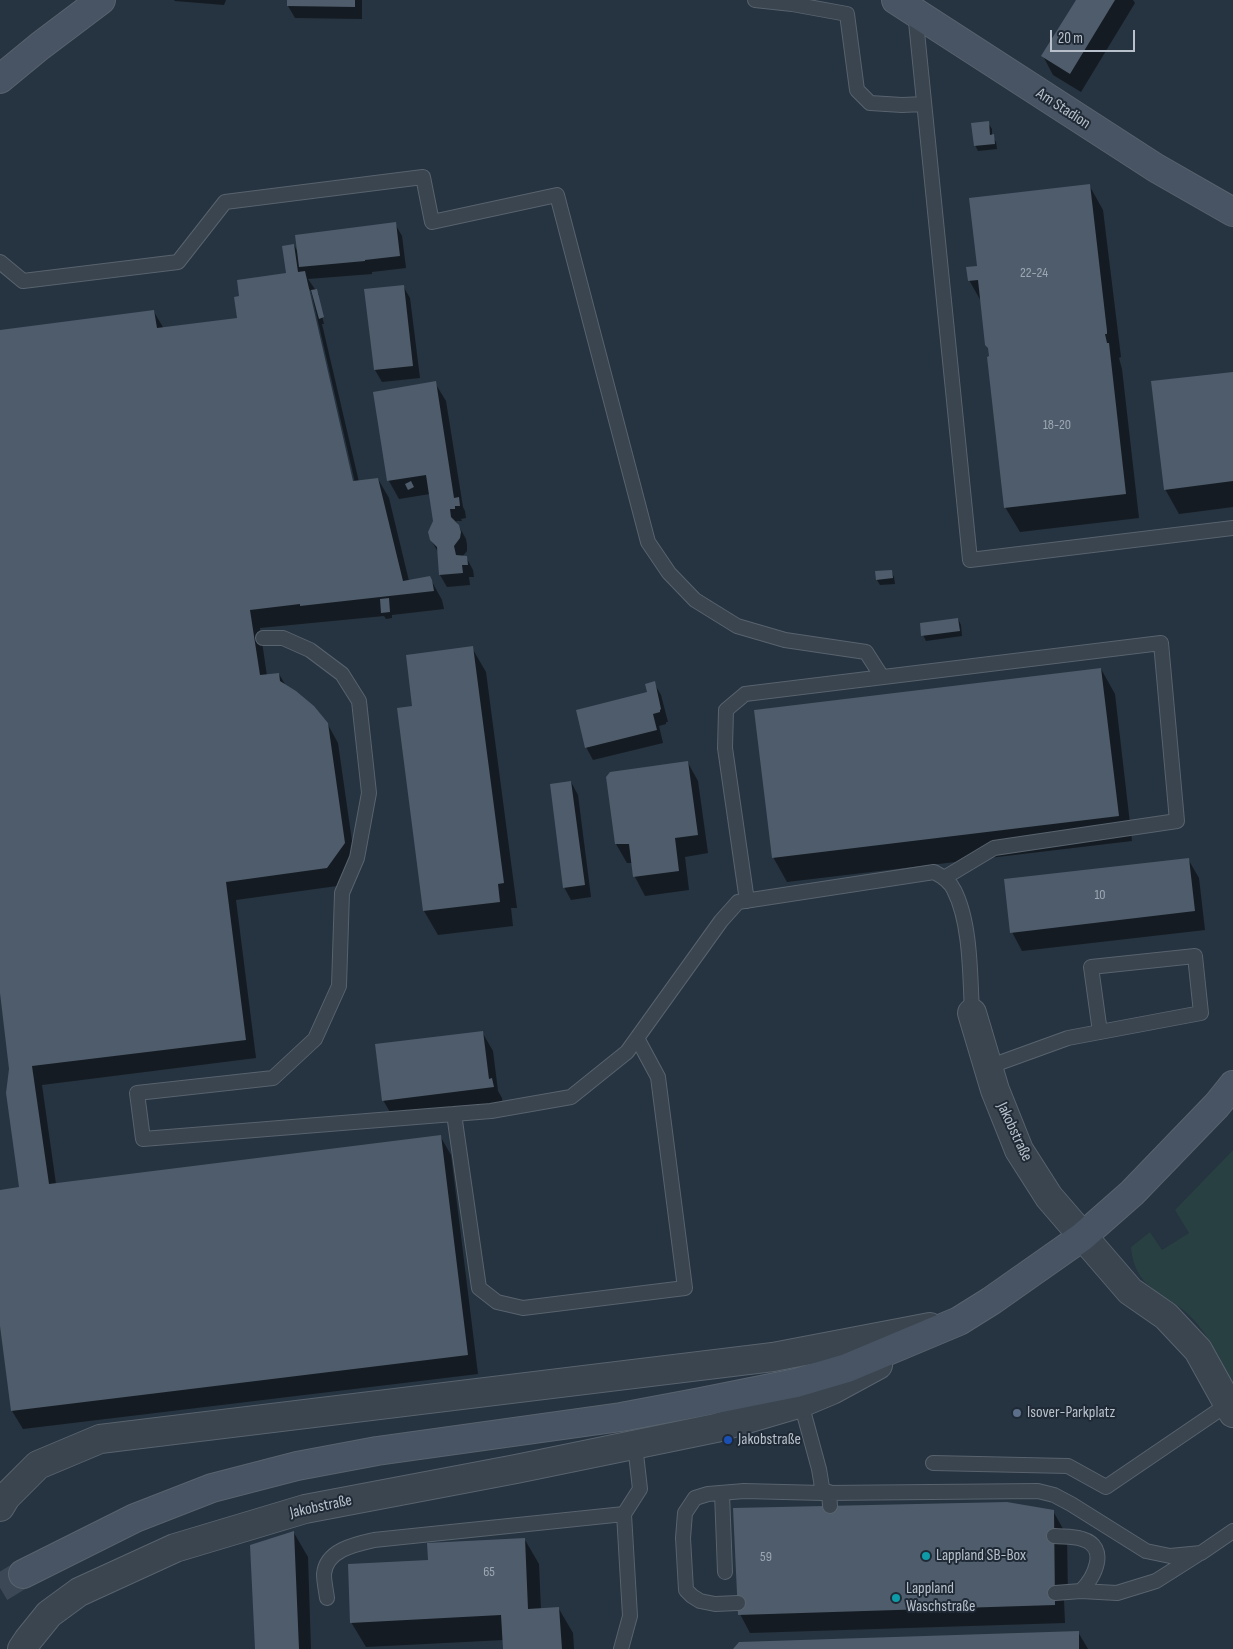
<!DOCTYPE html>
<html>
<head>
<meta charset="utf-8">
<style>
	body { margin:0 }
	#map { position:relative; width:1233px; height:1649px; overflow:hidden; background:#263340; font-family:"Sofia Sans Condensed",sans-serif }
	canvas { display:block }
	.scale { position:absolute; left:1050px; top:30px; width:85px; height:22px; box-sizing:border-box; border:2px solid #b7c0cb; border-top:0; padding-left:6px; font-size:15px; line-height:18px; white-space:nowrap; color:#b7c0cb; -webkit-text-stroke:4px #1f2a36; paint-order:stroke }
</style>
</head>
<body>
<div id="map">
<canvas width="1233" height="1649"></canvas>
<div class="scale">20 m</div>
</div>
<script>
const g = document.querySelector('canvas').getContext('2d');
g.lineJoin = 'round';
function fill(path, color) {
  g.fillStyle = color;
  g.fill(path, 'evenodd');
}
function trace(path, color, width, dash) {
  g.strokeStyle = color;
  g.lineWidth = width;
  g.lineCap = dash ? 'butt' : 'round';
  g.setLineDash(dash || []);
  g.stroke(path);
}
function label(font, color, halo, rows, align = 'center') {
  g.font = font + ' "Sofia Sans Condensed",sans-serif';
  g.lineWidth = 4;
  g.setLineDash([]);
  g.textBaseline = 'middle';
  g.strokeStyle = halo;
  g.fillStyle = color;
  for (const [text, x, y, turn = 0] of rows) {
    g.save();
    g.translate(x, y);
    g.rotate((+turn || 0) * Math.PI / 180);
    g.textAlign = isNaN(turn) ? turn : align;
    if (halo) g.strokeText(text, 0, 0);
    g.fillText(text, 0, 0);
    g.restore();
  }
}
const green = new Path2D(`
	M1233 1150V1382C1221 1362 1210 1338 1194 1320 1168 1291 1135 1293 1131 1247L1150 1232 1162 1250 1189 1233 1175 1210Z`);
const shadow = new Path2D(`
	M174 0H226L224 5 175 1Z
	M288 0H362V19L295 18 288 6Z
	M1077 0H1133L1135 3 1081 92 1053 75 1043 56Z
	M988 123 992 129V136L996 142 997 149 978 151 975 145Z
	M1089 185 1103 210 1121 357 1119 358 1122 369 1139 518 1020 532 1005 507 990 351 988 347 982 303 969 280 978 267Z
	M395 224 402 236 406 268 372 272V274L308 279 319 295H317L324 324H322L359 482 378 479 389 498 409 581 431 580 442 600 444 609 392 615V618L386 619 384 616 260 628 267 676 279 674 286 686 327 723 338 743 355 862 337 886 236 900 256 1058 42 1085 56 1184 440 1136 451 1155 478 1374 23 1429 12 1411 0 1316V1191L20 1189 11 1069 0 983V332L154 312 164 329 238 320 287 274 294 245 299 254ZM307 287 311 291 356 487 353 488Z
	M403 286 410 298 420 378 382 382 375 370 366 290Z
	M1233 373V507L1179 514 1165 489Z
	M435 383 446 401 463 507 465 511 466 518 461 519 462 521H456L466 539 467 545V551L462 557H466L473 570 474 577H469L470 585 447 587 440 575 438 552 431 540 435 521 430 494 399 499 389 481Z
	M891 571 894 577 895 584 880 585 877 580Z
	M958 619 961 625 962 636 926 641 923 635Z
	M472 648 486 672 517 908H511L513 926 438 935 424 911 398 709 414 707Z
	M1101 669 1115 694 1132 841 787 882 773 857Z
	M654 683 661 695 668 722H666V724L659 726 663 743 593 760 586 747 649 693Z
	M688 763 698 781 708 853 685 857 689 890 645 896 635 877 633 863H627L616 844Z
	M571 782 578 795 591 897 571 900 564 887Z
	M1188 859 1199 878 1205 930 1022 951 1012 932Z
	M482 1032 493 1051 498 1091 502 1098 503 1106 394 1119 383 1100Z
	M1053 1511 1067 1536 1068 1600H1064L1065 1623 750 1633 740 1614Z
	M294 1533 308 1557 311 1649H256Z
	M525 1540 539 1564 541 1610 559 1609 573 1633 574 1649H504V1640L366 1647 351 1622 429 1561Z
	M1078 1632 1088 1649H734Z`);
const building = new Path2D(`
	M287 0H355V7L287 6Z
	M1076 0H1115L1070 74 1041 56Z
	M989 121 990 135 994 134 995 144 974 146 971 123Z
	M1090 184 1107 331V334H1105L1107 343H1109L1126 494 1004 508 987 357 989 356 988 348 985 345 978 280 968 281 966 267 977 266 969 198Z
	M396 222 400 256 365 260V261L299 267 295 235Z
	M294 244 298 272 305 271 353 481 378 478 403 581 430 576 432 580 434 591 300 606V604L250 610 260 675 279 673 280 681 296 691 314 706 328 723 345 843 327 868 226 882 246 1040 32 1066 49 1184 441 1135 468 1355 11 1411 0 1326V1190L19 1187 6 1093 9 1069 0 993V330L154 310 157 328 237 318 234 297 239 296 237 280 286 273 282 246Z
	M404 285 413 366 374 370 364 289Z
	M317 289 324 317 319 319 311 290Z
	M1233 372V481L1164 490 1151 381Z
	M436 381 454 498 459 497 460 506H455V509H450L451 517 459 525 461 532 460 538 454 546 456 555 467 556 468 565H462L463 573 439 575 437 547 430 540 428 532 433 521 426 475 387 481 373 392Z
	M411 481 414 487 408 490 405 484Z
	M892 570 893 578 876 580 875 571Z
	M389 598 390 612 381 613 380 599Z
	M958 618 960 631 921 636 920 623Z
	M473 646 504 883 498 884 500 902 423 911 397 708 412 706 406 655Z
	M1101 668 1119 816 772 858 754 710Z
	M655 681 661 709 660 710V712L653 714 657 730 585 748 576 710 647 692 645 684Z
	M688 761 698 835 675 838 679 871 633 877 629 844H615L606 777 610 772Z
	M571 781 585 885 563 888 550 784Z
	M1189 858 1195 911 1010 933 1004 879Z
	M483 1031 489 1079 492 1078 494 1087 382 1101 375 1044Z
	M1007 1502 1054 1510 1055 1605 738 1615 733 1508Z
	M294 1531 299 1649H255L250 1545Z
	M525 1538 528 1609 559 1607 562 1649H503L501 1615 350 1623 348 1564 428 1560 427 1543Z
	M1079 1631V1649H733L739 1642Z`);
const secondaryTunnel = new Path2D(`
	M0 1588 23 1574`);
const lane = new Path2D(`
	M755 0 792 4 847 14 857 90 870 103 902 105 924 104
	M915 12 970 560 1233 528
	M0 262 23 281 178 262 225 202 423 177 432 222 557 195 648 542 669 573 695 600 737 626 785 640 866 652 882 677
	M263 638H283L310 650 342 674 359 701 369 793 357 858 342 893 339 986 315 1039 273 1078 137 1093 143 1139 491 1111 571 1097 627 1052 721 921 738 902 934 872C942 876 950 881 954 890 971 923 970 976 972 1013
	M747 901 725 748 726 710 745 694 1161 643 1177 821 994 848 944 878
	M988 1067 1068 1038 1201 1013 1195 956 1091 967 1100 1032
	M454 1114 479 1288 497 1302 523 1308 685 1288 658 1077 637 1038
	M801 1403 819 1469 823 1493
	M933 1463 1068 1466 1106 1487 1228 1404
	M829 1492 830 1506
	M722 1493 725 1572
	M1054 1536C1063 1537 1073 1536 1082 1539 1110 1547 1094 1578 1081 1591
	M1055 1593 1081 1591 1117 1593 1156 1581 1197 1555
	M327 1598C326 1590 324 1582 324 1574 326 1550 356 1544 374 1540L624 1514
	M738 1603 715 1604 700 1601 692 1596 686 1590 683 1538 685 1513 695 1498 708 1494 744 1491 823 1493 1038 1491 1054 1495 1071 1504 1146 1551 1170 1556 1201 1553 1233 1531
	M621 1649 630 1616 624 1514 640 1489 635 1445`);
const street = new Path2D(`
	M972 1013 995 1090 1019 1150 1049 1197 1130 1291 1166 1316 1198 1350 1233 1413
	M0 1507 6 1497 38 1465 100 1439 773 1357 930 1327
	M22 1649 28 1640 49 1614 79 1592 175 1548 305 1509 516 1469 716 1428 801 1403 832 1390 878 1365`);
const secondary = new Path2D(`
	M896 0 1156 168 1233 212
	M0 79 40 46 101 0
	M23 1574 135 1518 212 1488 297 1466 377 1451 621 1417 701 1402 796 1383 847 1368 959 1321 991 1301 1082 1237 1132 1193 1217 1105 1233 1085`);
const markers = [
	[1017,1413,5,"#5c6f8a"],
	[728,1440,5,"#1a4fb4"],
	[926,1556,5,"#0f9aa8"],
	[896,1598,5,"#0f9aa8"]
];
const numberNames = [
	["22-24",1034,273],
	["18-20",1057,425],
	["10",1100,895],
	["59",766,1557],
	["65",489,1572]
];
const streetNames = [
	["Am Stadion",1063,109,33],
	["Jakobstraße",1014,1132,65],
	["Jakobstraße",321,1507,-12]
];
const poiNames = [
	["Isover-Parkplatz",1027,1413],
	["Jakobstraße",738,1440],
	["Lappland SB-Box",936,1556],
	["Lappland",906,1589],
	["Waschstraße",906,1607]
];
fill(green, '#284041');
fill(shadow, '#0007');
fill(building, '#4f5c6b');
trace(secondaryTunnel, '#3c4855', 28, [28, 14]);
trace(lane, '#58636e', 16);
trace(street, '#58636e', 30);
trace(secondary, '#58636e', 30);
trace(lane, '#3a4550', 14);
trace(street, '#3a4550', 28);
trace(secondary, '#485463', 28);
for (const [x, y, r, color] of markers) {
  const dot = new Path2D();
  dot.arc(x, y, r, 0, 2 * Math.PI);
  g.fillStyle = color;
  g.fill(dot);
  trace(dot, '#1f2a36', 2);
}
label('14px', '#9da7b3', null, numberNames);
label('16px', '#b7c0cb', '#1f2a36', streetNames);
label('16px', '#b7c0cb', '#1f2a36', poiNames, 'left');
</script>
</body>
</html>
